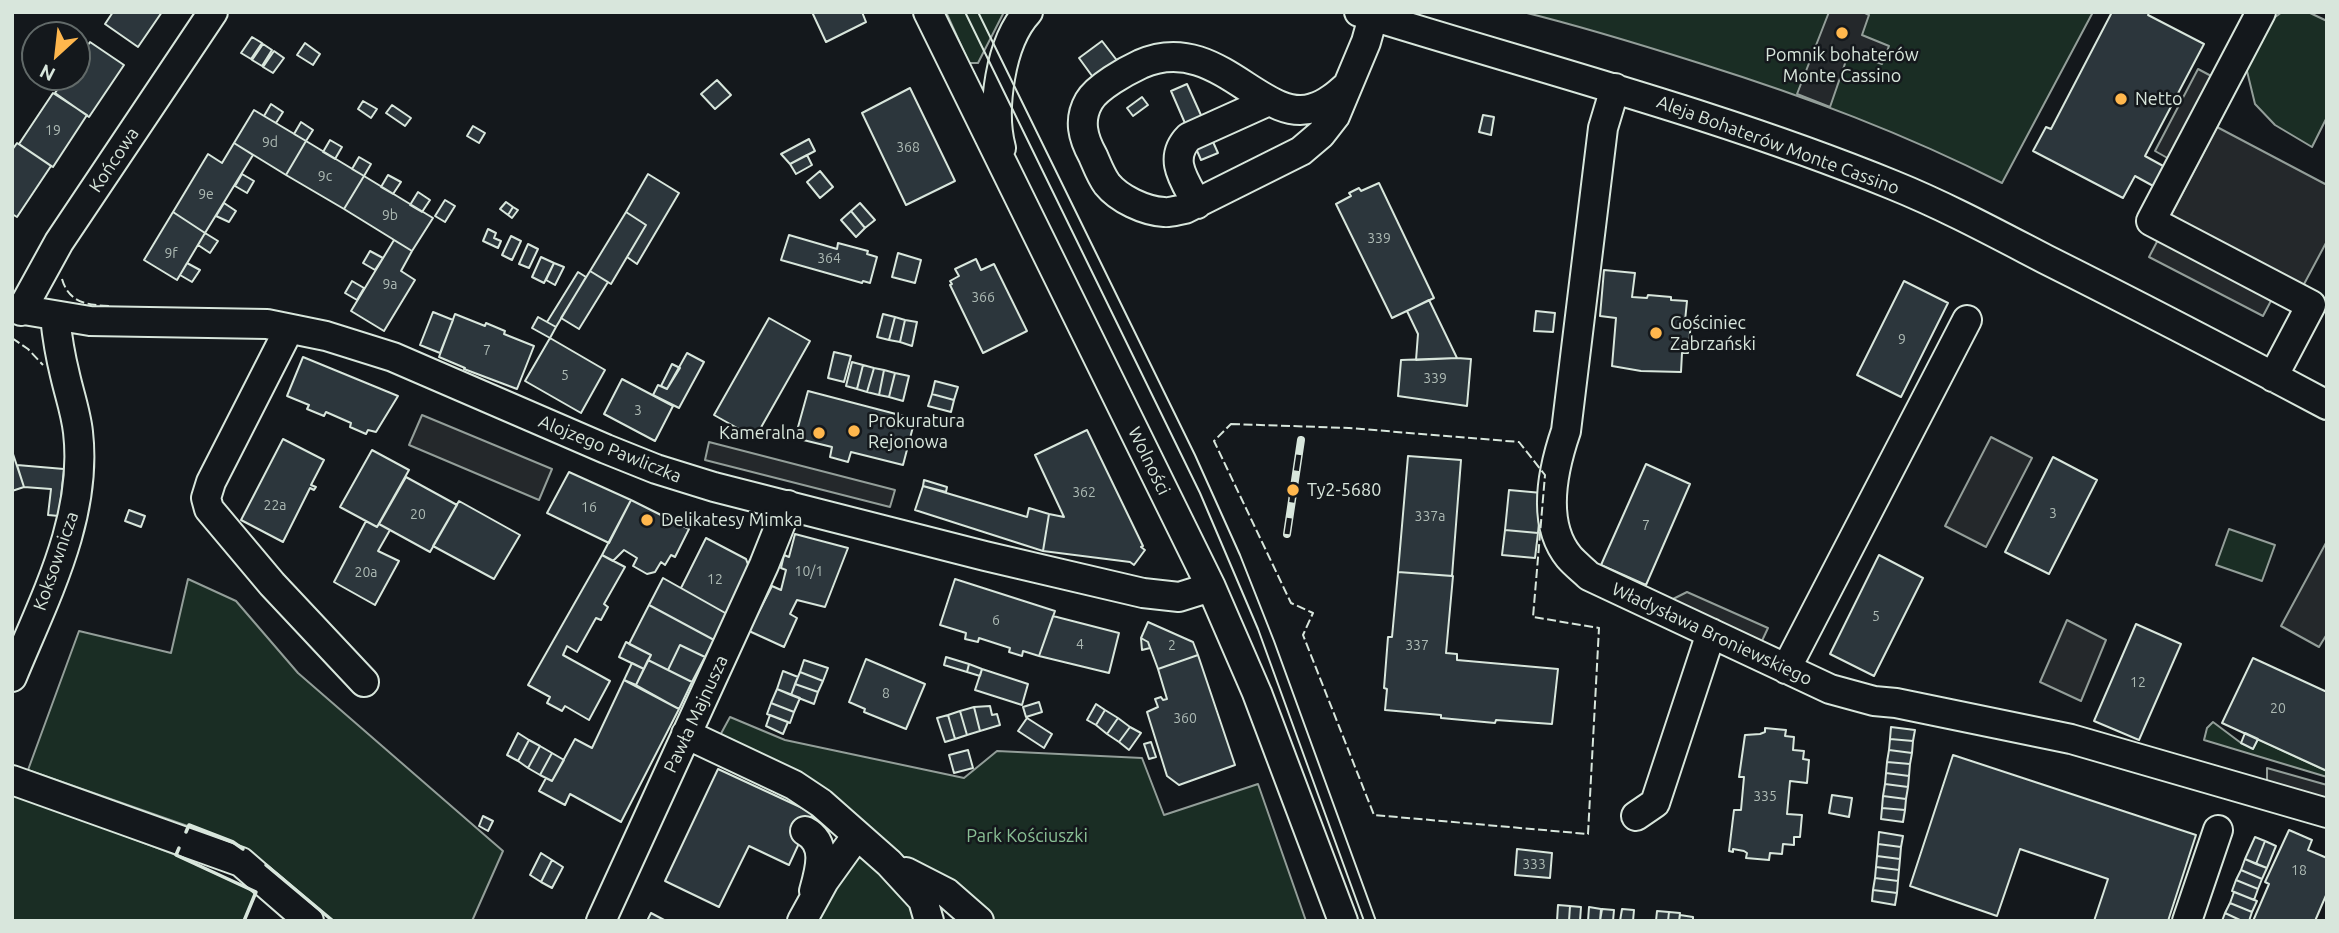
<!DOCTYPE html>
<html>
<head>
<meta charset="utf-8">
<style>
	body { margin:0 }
	#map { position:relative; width:2339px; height:933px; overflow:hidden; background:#14181c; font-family:Ubuntu,sans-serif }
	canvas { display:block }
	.frame { position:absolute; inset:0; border:14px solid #d8e6dc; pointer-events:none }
	.north { position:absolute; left:21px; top:21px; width:70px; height:70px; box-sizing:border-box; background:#14181c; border:2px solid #626a69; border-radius:50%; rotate:207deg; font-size:19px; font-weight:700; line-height:28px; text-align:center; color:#d8e6dc }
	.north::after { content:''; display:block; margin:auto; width:24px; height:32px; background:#ffb74d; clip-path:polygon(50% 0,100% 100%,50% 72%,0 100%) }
</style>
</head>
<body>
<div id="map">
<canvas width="2339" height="933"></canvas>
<div class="frame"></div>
<div class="north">N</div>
</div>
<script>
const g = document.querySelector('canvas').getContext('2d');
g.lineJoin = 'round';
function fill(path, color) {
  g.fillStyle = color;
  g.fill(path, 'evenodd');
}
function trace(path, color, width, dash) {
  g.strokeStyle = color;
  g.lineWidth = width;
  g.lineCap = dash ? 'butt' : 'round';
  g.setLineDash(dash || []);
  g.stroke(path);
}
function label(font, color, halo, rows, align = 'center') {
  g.font = font + ' Ubuntu,sans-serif';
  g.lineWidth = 5;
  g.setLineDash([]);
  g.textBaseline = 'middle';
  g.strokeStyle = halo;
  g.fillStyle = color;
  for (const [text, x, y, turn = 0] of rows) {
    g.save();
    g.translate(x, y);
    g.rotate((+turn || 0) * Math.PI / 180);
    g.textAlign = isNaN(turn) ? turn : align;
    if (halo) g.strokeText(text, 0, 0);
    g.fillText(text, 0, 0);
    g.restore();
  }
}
const green = new Path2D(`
	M946 12H1004L978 63H969Z
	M1523 12H2093L2002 183C1903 133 1807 97 1702 64 1642 45 1584 27 1523 12Z
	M2282 12H2308L2327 21V117L2312 147 2275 125 2255 104 2246 67 2267 23Z
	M2229 529 2275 545 2262 581 2216 565Z
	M188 579 236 601 298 673 503 851 472 921H333L278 874 233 842 28 770 79 631 171 653Z
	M730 717 785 740 964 778 997 751 1142 758 1164 815 1258 784 1306 921H989L718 739Z
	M2213 722 2241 743 2253 748 2258 739 2327 771V777L2204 740 2207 728Z
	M12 793 176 855 256 892 244 921H12Z
	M855 845 908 900 917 921H817Z`);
const parking = new Path2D(`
	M1829 12H1863L1869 15 1862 35 1889 46 1882 64 1849 52 1830 107 1797 94Z
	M2198 69 2215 78 2171 160 2155 151Z
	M2217 127 2327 185V241L2303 286 2284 276 2263 316 2149 257Z
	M422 415 552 469 539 500 409 445Z
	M1991 437 2032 458 1986 547 1945 526Z
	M709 442 895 490 890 507 705 460Z
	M2327 541V634L2319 647 2281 626Z
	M1687 592 1768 628 1760 645 1665 603Z
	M2067 620 2106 640 2081 701 2040 682Z
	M2267 768 2327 785V803L2267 787Z`);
const building = new Path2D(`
	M113 12H162L138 47 105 24Z
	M812 12H862L866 22 826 42Z
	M2112 12H2150L2148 15 2204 44 2145 156 2165 167 2155 187 2135 176 2123 198 2033 151 2046 127 2051 129Z
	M252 37 262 43 251 59 241 53Z
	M1102 41 1132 80 1108 98 1079 58Z
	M90 42 124 65 89 117 55 93 66 77H77V61Z
	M305 43 320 54 313 65 297 55Z
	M263 44 272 50 262 66 252 60Z
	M274 51 284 58 273 73 263 67Z
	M717 80 731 95 715 109 701 94Z
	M1187 84 1218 153 1201 160 1171 91Z
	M910 88 955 181 906 205 862 113Z
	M53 93 87 115 53 167 19 144Z
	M1142 97 1148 105 1133 116 1127 108Z
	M363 101 377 109 371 118 358 109Z
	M271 104 283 112 276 123 264 116Z
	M392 105 411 118 405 126 386 113Z
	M254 110 306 141 286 175 234 143Z
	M1483 115 1494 117 1491 135 1479 132Z
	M301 122 313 130 306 141 294 134Z
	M473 126 485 133 479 143 467 136Z
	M809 139 815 151 790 164 781 154Z
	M330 140 342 147 335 159 323 152Z
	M306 141 364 176 344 209 286 175Z
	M17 143 51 166 17 217 12 214V150Z
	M234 143 253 155 205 233 173 212 208 154 222 163Z
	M807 155 812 165 796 174 790 164Z
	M359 157 371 164 364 176 352 169Z
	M820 171 833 187 820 198 807 182Z
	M242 174 254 181 247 193 235 186Z
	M648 174 679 193 637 264 627 257 646 225 626 212Z
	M388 175 401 182 393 194 381 187Z
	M364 176 433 218 412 251 344 209Z
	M1379 183 1434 298 1392 318 1336 204 1351 196 1349 193 1359 188 1361 191Z
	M418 192 430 200 422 212 410 205Z
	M445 200 455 206 445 222 435 216Z
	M506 202 513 207 508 215 500 209Z
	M224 203 236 211 229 222 216 216Z
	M860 203 875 220 865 228 851 211Z
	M513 207 518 210 512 218 508 215Z
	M851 211 865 228 856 237 841 220Z
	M173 212 205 233 177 280 144 260Z
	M626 212 646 225 611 284 590 271Z
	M488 229 496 233 494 238 501 241 498 248 483 241Z
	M205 233 218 241 210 253 198 245Z
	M789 235 837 249 838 243 868 251 867 254 877 257 870 283 863 281 862 283 781 260Z
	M511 236 521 241 512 260 502 255Z
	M394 240 412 251 401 271 415 280 384 331 351 311Z
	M528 244 538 249 529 268 519 264Z
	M370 251 383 258 375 270 363 263Z
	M898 253 921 260 915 283 892 277Z
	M541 257 554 263 544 283 532 277Z
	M976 259 981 270 994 264 1027 331 983 353 950 285 952 284 950 281 959 276 955 269Z
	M187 263 200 270 192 282 180 275Z
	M554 263 564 267 555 285 546 280Z
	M1604 270 1635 273 1632 297 1647 298 1648 295 1671 297V300L1687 301 1685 321 1691 322 1688 353H1682L1681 372 1641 371 1612 366 1616 318 1600 316Z
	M590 271 608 282 579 329 561 318Z
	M578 272 586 277 556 327 547 322Z
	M352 281 364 288 357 300 345 293Z
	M1904 281 1948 303 1901 397 1857 375Z
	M1429 300 1457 358 1416 360 1418 334 1407 311Z
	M1536 311 1555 313 1553 332 1534 331Z
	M433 312 453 320 440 353 420 345Z
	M455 314 485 326 486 323 505 331 504 334 534 346 517 389 464 369 465 368 439 357Z
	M883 314 895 317 889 340 877 337Z
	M538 317 556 327 550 338 532 328Z
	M895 317 905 320 900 342 889 340Z
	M769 318 810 341 755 438 714 415Z
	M905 320 917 322 912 346 900 342Z
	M550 338 605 370 581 413 525 381Z
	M834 352 851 356 844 382 828 378Z
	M687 353 704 362 679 408 653 395 658 385 667 389Z
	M303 357 398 396 376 432 368 430 366 434 350 427 351 423 326 412 324 416 307 409 309 405 287 396Z
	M1457 358 1471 359 1467 406 1398 396 1401 360Z
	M852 362 863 365 857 389 846 386Z
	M672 364 680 368 667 389 661 386Z
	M863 365 874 368 867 392 857 389Z
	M874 368 884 370 879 395 867 392Z
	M884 370 895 373 889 397 879 395Z
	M895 373 909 376 903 401 889 397Z
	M622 379 673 406 655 441 604 414Z
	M935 381 958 387 954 400 932 394Z
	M808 391 915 419 903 465 851 452 848 462 830 457 832 447 795 438Z
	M932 394 954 400 951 412 928 406Z
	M1087 430 1143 546 1141 547 1145 550 1134 565 1130 562 1043 551 1049 514 1064 517 1035 455Z
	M283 439 324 460 311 485 316 487 314 490 310 488 283 542 241 520Z
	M372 450 409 470 377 527 340 507Z
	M12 451 24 487 12 491Z
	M1408 456 1461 460 1452 576 1398 572Z
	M2053 457 2097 480 2049 574 2005 552Z
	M1646 464 1690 484 1646 585 1601 565Z
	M17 465 64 469 59 516 48 515 51 489 24 487Z
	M569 472 631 500 609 543 547 513Z
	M406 477 457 505 430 552 379 524Z
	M924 480 947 487 946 492 923 486Z
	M923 486 1027 517 1029 508 1049 514 1043 551 915 510Z
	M1509 490 1542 493 1538 533 1505 530Z
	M631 500 689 529 675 557 671 555 665 565 661 562 655 572 647 574 633 566 637 558 624 550 613 561 602 555Z
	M459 501 520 535 494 579 433 546Z
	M129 510 145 516 141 527 125 521Z
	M366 521 377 527 379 524 390 530 378 551 399 561 375 605 334 582Z
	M1505 530 1538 533 1535 558 1502 555Z
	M795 534 848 548 825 607 797 600 790 614 797 618 784 647 749 631 772 586 781 590 786 570 781 568 784 555 789 557Z
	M706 538 746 559 750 570 727 614 681 588Z
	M602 555 625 567 604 604 608 607 601 620 596 618 577 652 567 646 563 655 610 681 589 720 565 706 562 711 547 703 550 697 528 685Z
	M1879 555 1923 578 1874 676 1830 654Z
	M1398 572 1453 576 1446 653 1457 654V660L1558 669 1552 724 1496 720 1495 723 1441 718V715L1385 710 1387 689 1384 688 1388 637H1392Z
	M663 578 727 614 714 640 649 605Z
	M955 579 1055 611 1039 656 1023 651 1022 656 1009 652 1010 648 979 638 978 642 965 639 966 633 940 625Z
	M649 605 714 640 705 657 680 645 668 670 648 660 651 655 629 644Z
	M1053 616 1119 633 1109 673 1039 656Z
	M1148 622 1193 642 1198 655 1158 669 1148 642 1141 638Z
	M2136 624 2181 644 2139 740 2094 721Z
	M1141 638 1148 642 1150 648 1142 650Z
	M626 642 651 655 644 669 619 657Z
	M680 645 705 657 692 682 668 670Z
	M1198 655 1235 765 1179 785 1167 776 1147 712 1158 707 1155 699 1161 697 1163 700 1167 699 1158 669Z
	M946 657 969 664 967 672 944 665Z
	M2253 658 2327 692V771L2222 723Z
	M866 659 925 684 906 729 864 712 865 709 849 702Z
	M648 660 692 682 679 709 636 685Z
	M804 660 828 668 823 681 800 672Z
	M632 663 644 669 636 685 624 680Z
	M969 664 982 669 980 676 967 672Z
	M982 669 1028 684 1022 705 975 690Z
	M783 671 798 677 791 695 777 689Z
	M800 672 823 681 818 692 795 684Z
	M624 680 679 709 621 822 570 794 565 805 539 791 546 778 552 781 575 739 592 748Z
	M795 684 818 692 814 704 791 695Z
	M777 689 800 698 794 712 771 703Z
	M1039 702 1042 712 1026 717 1023 707Z
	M771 703 794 712 790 723 767 714Z
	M1096 704 1105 710 1096 725 1087 720Z
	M990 706 992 715 997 714 1000 725 980 731 974 707Z
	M974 707 980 731 967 735 960 711Z
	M1105 710 1118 718 1107 734 1096 725Z
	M960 711 967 735 955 739 948 715Z
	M770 715 788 722 783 734 766 726Z
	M948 715 955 739 945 742 937 718Z
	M1027 718 1052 734 1044 748 1018 731Z
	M1118 718 1130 727 1119 742 1107 734Z
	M1130 727 1141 733 1129 750 1119 742Z
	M1891 727 1915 730 1913 741 1890 739Z
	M1765 728 1786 730 1785 736 1794 737 1793 750 1804 751 1803 759 1809 760 1807 783 1790 781 1787 814 1802 815 1800 837H1794V845L1783 844 1782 854 1770 853 1769 860 1746 858 1747 853 1744 851 1733 849V852L1729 851 1734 810H1741L1744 777H1739L1745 735 1760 734 1765 732Z
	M518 733 529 740 518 761 507 755Z
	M2245 733 2258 739 2253 749 2241 743Z
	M1890 739 1913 741 1912 753 1889 750Z
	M529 740 540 746 528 768 518 761Z
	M1151 742 1156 757 1149 759 1144 744Z
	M540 746 552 753 540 775 528 768Z
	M968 750 973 768 954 773 949 755Z
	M1889 750 1912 753 1910 764 1887 762Z
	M552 753 564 760 552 781 540 775Z
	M1953 755 2196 835 2168 921H2094L2108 879 2020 849 1997 916 1910 886Z
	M1887 762 1910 764 1909 776 1886 773Z
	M718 769 813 813 789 865 749 846 719 907 665 881Z
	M1886 773 1909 776 1908 787 1885 784Z
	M1885 784 1908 787 1906 799 1883 796Z
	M1832 795 1852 798 1849 817 1829 813Z
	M1883 796 1906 799 1905 810 1882 808Z
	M1882 808 1905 810 1903 822 1881 819Z
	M483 816 493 821 488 831 479 826Z
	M2289 830 2312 840 2308 850 2327 858V893L2315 921H2253L2269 884 2265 882Z
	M1879 832 1903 836 1901 847 1878 844Z
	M2255 837 2265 841 2256 864 2245 859Z
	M2265 841 2276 846 2267 868 2256 864Z
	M1878 844 1901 847 1900 859 1877 856Z
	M1517 849 1552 853 1550 878 1515 875Z
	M541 853 552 860 541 882 530 875Z
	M1877 856 1900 859 1899 870 1876 867Z
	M2245 859 2267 868 2262 879 2241 870Z
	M552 860 563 867 552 888 541 882Z
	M1876 867 1899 870 1898 881 1875 878Z
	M2241 870 2262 879 2258 889 2236 880Z
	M1875 878 1898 881 1897 893 1873 890Z
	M2236 880 2258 889 2254 900 2232 891Z
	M1873 890 1897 893 1895 905 1872 901Z
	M2234 892 2257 901 2252 912 2230 903Z
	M2230 903 2252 912 2249 921H2242L2225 913Z
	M1558 905 1570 906 1569 921H1557Z
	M1570 906 1581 907 1580 921H1569Z
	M1589 907 1601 909 1600 921H1588Z
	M1602 909 1614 910 1613 921H1600Z
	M1622 909 1634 910 1633 921H1620Z
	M1657 911 1669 912 1668 921H1656Z
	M1669 912 1680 913 1679 921H1668Z
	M651 913 666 921H647Z
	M2225 913 2242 921H2222Z
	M1680 915 1693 917V921H1679Z`);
const minor = new Path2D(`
	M928 12 1211 587 1257 693 1343 921
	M1359 12C1538 68 1719 114 1893 185 1945 206 1995 233 2045 259 2139 306 2233 355 2327 405
	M2261 12 2151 221 2311 305 2273 377
	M1348 85C1338 94 1327 104 1313 108 1262 125 1216 31 1141 64 1126 71 1097 87 1089 101 1078 120 1083 138 1093 156 1097 165 1101 176 1107 184 1119 199 1145 211 1164 212 1170 213 1178 210 1185 209L1301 151 1321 134 1335 116 1366 42 1373 17
	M1615 88 1603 128 1566 431C1553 469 1541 523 1569 557 1575 564 1583 570 1589 576L1830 689 1874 701 1896 703 2071 739 2327 813
	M1001 148C991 110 1000 42 1028 12
	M1197 204C1185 181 1167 159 1189 137L1269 101
	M12 308 90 321 267 324 326 336 393 357 606 449 656 469 714 487 985 556 1143 593 1179 597 1211 587
	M21 311 59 242 213 12
	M289 329 211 482 206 498 209 509 272 584 364 682
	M1786 669 1967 320
	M12 677C44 599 88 518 78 432 76 413 69 393 65 375 60 355 57 336 55 317
	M686 734 794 785 821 803 889 863 923 900 929 921
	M12 780 241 862 309 921
	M1636 816 1655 803 1711 633
	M805 831C828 843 820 870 814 891
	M906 872 947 893 979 921
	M601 921 764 565 788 505
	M802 921 824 881 857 835
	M2187 921 2218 830`);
const tram = new Path2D(`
	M965 12 1200 493 1258 629 1364 921
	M978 12 1195 455 1240 555 1274 641 1376 921`);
const rail = new Path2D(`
	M1287 534 1301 440`);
const fence = new Path2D(`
	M62 279C69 303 87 305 110 306
	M12 338 28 349 43 365
	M1231 424 1349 428 1519 442 1545 475 1533 617 1599 628 1588 834 1374 815 1303 635 1313 613 1291 603 1214 441Z`);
const wall = new Path2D(`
	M186 832 189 825 233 842 243 849
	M179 848 176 855 256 892 244 921
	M266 865 333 921`);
const markers = [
	[1842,33,7,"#ffb74d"],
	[2121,99,7,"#ffb74d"],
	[1656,333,7,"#ffb74d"],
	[854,431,7,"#ffb74d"],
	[819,433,7,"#ffb74d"],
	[1293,490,7,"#ffb74d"],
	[647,520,7,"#ffb74d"]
];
const numberNames = [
	["19",53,130],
	["9d",270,142],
	["368",908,147],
	["9c",325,176],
	["9e",206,194],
	["9b",390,215],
	["339",1379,238],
	["9f",171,253],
	["364",829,258],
	["9a",390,284],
	["366",983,297],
	["9",1902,339],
	["7",487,350],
	["5",565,375],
	["339",1435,378],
	["3",638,410],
	["362",1084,492],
	["22a",275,505],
	["16",589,507],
	["3",2053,513],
	["20",418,514],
	["337a",1430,516],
	["7",1646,525],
	["10/1",809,571],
	["20a",366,572],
	["12",715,579],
	["5",1876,616],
	["6",996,620],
	["4",1080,644],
	["2",1172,645],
	["337",1417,645],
	["12",2138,682],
	["8",886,693],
	["20",2278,708],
	["360",1185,718],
	["335",1765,796],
	["333",1534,864],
	["18",2299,870]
];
const poiNames = [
	["Pomnik bohaterów",1842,55,"center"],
	["Monte Cassino",1842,76,"center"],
	["Netto",2135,99],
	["Gościniec",1670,323],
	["Zabrzański",1670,344],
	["Prokuratura",868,421],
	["Rejonowa",868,442],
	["Kameralna",805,433,"right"],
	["Ty2-5680",1307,490],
	["Delikatesy Mimka",661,520]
];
const streetNames = [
	["Aleja Bohaterów Monte Cassino",1778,145,20],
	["Końcowa",114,160,-56],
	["Alojzego Pawliczka",610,449,22],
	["Wolności",1149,461,64],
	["Koksownicza",56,561,-71],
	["Władysława Broniewskiego",1712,634,25],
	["Pawła Majnusza",696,714,-65]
];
const parkNames = [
	["Park Kościuszki",1027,836]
];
fill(green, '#1a2d24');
trace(green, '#939e99', 2);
fill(parking, '#24282b');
trace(parking, '#939e99', 2);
fill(building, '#2c363c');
trace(building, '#d8e6dc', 2);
trace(minor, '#d8e6dc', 32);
trace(minor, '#14181c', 28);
trace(tram, '#d8e6dc', 2);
trace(rail, '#d8e6dc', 8);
trace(rail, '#14181c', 5, [16]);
trace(fence, '#d8e6dc', 2, [9, 3.5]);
trace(wall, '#d8e6dc', 3.5);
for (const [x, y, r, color] of markers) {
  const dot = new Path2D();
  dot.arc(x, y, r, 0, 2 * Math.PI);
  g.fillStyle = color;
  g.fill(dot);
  trace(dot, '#14181c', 2.5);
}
label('14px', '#adbab4', null, numberNames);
label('18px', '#d8e6dc', '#14181c', poiNames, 'left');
label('18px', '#d8e6dc', '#14181c', streetNames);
label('18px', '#8ac095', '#14181c', parkNames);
</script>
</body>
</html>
